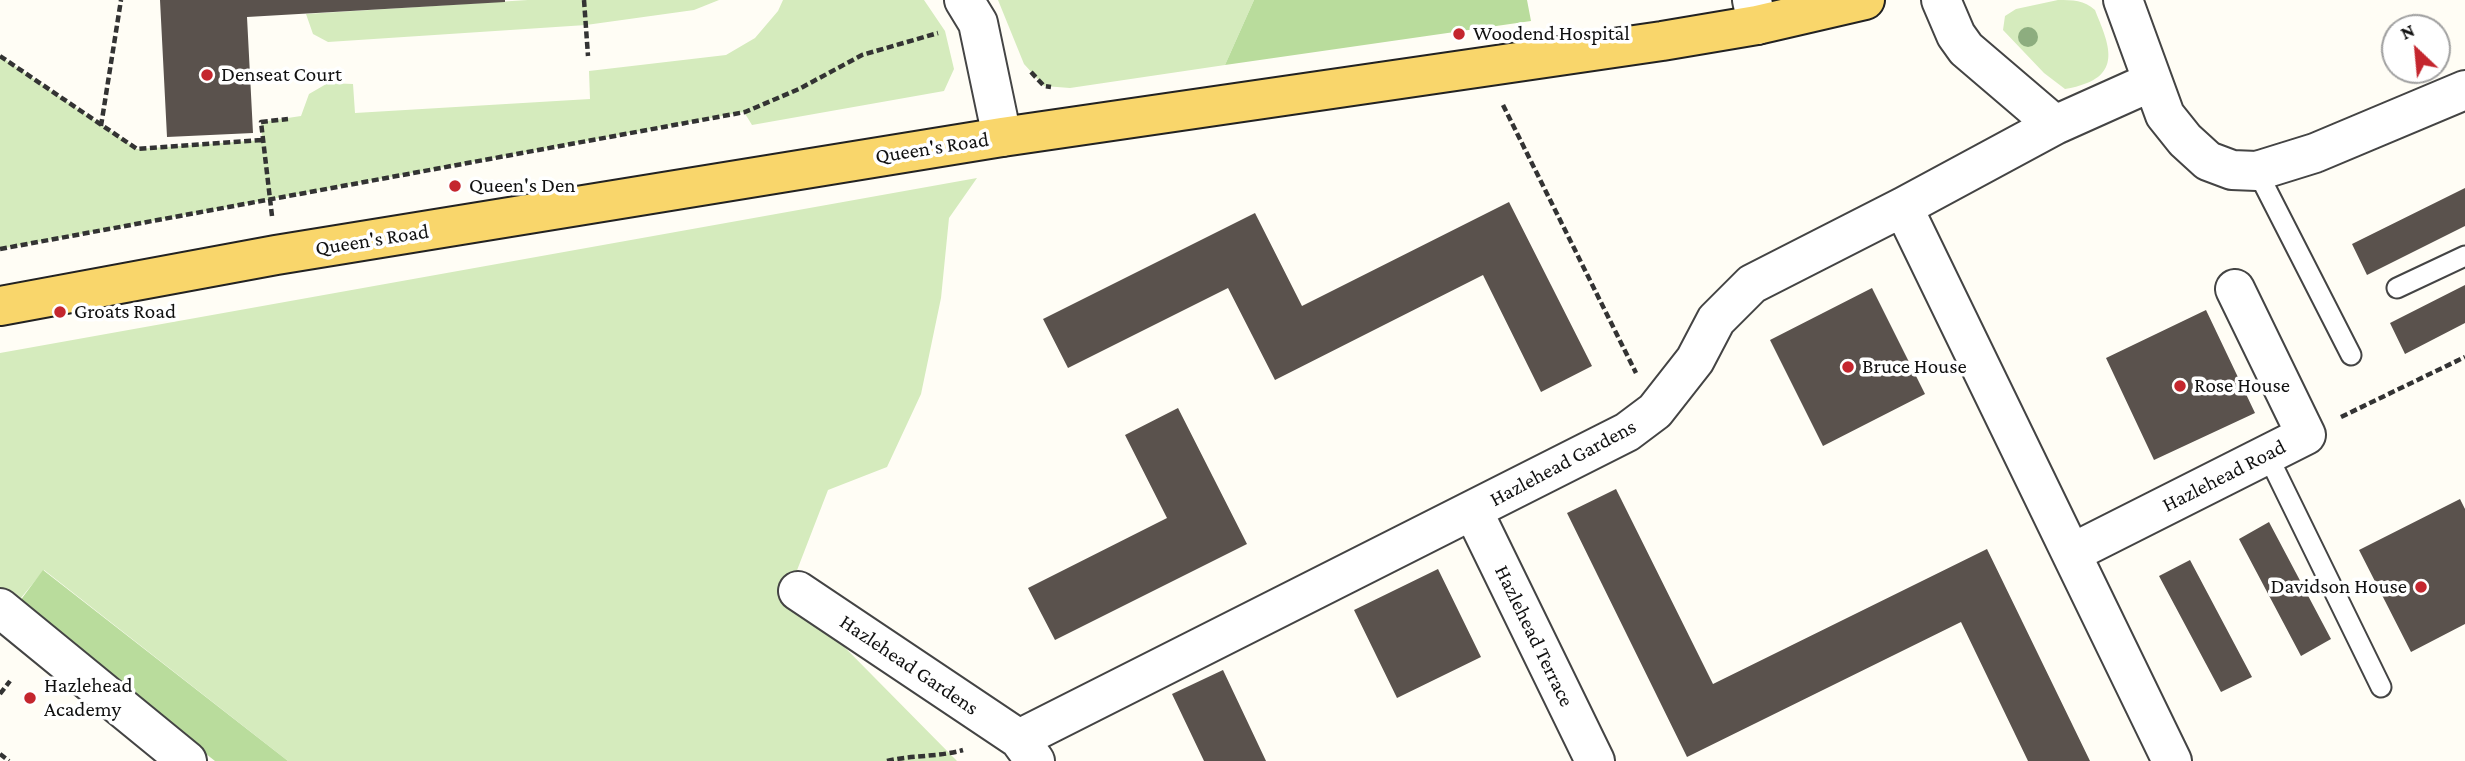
<!DOCTYPE html>
<html>
<head>
<meta charset="utf-8">
<style>
	body { margin:0 }
	#map { position:relative; width:2465px; height:761px; overflow:hidden; background:#fffdf5; font-family:"Crimson Pro",serif }
	canvas { display:block }
	.north { position:absolute; left:2381px; top:14px; width:70px; height:70px; box-sizing:border-box; background:#fff; border:2px solid #a0a0a0; border-radius:50%; rotate:334deg; font-size:19px; font-weight:700; line-height:28px; text-align:center; color:#111 }
	.north::after { content:''; display:block; margin:auto; width:24px; height:32px; background:#c4262e; clip-path:polygon(50% 0,100% 100%,50% 72%,0 100%) }
</style>
</head>
<body>
<div id="map">
<canvas width="2465" height="761"></canvas>
<div class="north">N</div>
</div>
<script>
const g = document.querySelector('canvas').getContext('2d');
g.lineJoin = 'round';
function fill(path, color) {
  g.fillStyle = color;
  g.fill(path, 'evenodd');
}
function trace(path, color, width, dash) {
  g.strokeStyle = color;
  g.lineWidth = width;
  g.lineCap = dash ? 'butt' : 'round';
  g.setLineDash(dash || []);
  g.stroke(path);
}
function label(font, color, halo, rows, align = 'center') {
  g.font = font + ' "Crimson Pro",serif';
  g.lineWidth = 7;
  g.setLineDash([]);
  g.textBaseline = 'middle';
  g.strokeStyle = halo;
  g.fillStyle = color;
  for (const [text, x, y, turn = 0] of rows) {
    g.save();
    g.translate(x, y);
    g.rotate((+turn || 0) * Math.PI / 180);
    g.textAlign = isNaN(turn) ? turn : align;
    if (halo) g.strokeText(text, 0, 0);
    g.fillText(text, 0, 0);
    g.restore();
  }
}
const green = new Path2D(`
	M528 0H719L694 10 586 25 328 42 313 34 306 14Z
	M783 0H924L945 31 954 69 944 91 752 125 744 112 0 249V56L137 149 262 140 261 122 301 116 309 94 328 83 353 84 355 113 590 99 589 71 726 55 755 38 778 11Z
	M998 0H1254L1225 65 1070 88 1044 86 1024 64Z
	M2058 0C2073 0 2084 0 2095 10 2105 36 2123 69 2087 83 2079 86 2073 88 2065 89L2044 73 2003 30 2005 16 2016 9Z
	M977 178 949 218 941 298 921 394 887 467 828 490 789 591 957 761H288L44 570 16 604 0 590V353Z`);
const forest = new Path2D(`
	M1254 0H1527L1531 21 1225 65Z
	M43 570 288 761H215L17 605Z`);
const building = new Path2D(`
	M160 0H505V2L247 17 253 133 167 137Z
	M2465 188V226L2367 275 2352 244Z
	M1509 202 1592 366 1541 392 1483 275 1275 380 1228 288 1068 368 1043 319 1255 213 1302 306Z
	M2465 285V323L2405 354 2390 323Z
	M1872 288 1925 394 1823 446 1770 340Z
	M2206 310 2255 413 2154 460 2106 358Z
	M1178 408 1247 544 1055 640 1028 588 1167 518 1125 435Z
	M1616 489 1713 684 1987 549 2090 761H2028L1961 622 1687 757 1567 513Z
	M2460 499 2465 509V624L2411 652 2359 550Z
	M2269 522 2331 639 2301 656 2239 539Z
	M2190 560 2252 677 2221 692 2159 576Z
	M1438 569 1481 657 1397 698 1354 610Z
	M1223 670 1249 725 1266 761H1204L1172 694Z`);
const path = new Path2D(`
	M584 0 588 56
	M0 56 137 149 263 140
	M1031 72 1044 86 1051 87
	M1503 105 1636 373
	M101 126 121 0
	M272 216 261 122 288 119
	M0 249 745 112 799 89 862 55 938 33
	M2341 417 2465 357
	M0 694 10 681
	M0 754 9 761
	M887 761C912 755 939 757 963 750`);
const lane = new Path2D(`
	M2257 171 2351 355
	M2397 288 2465 256
	M2267 454 2381 687`);
const street = new Path2D(`
	M964 0 978 23 1002 137
	M1752 0 1757 25
	M1941 0 1956 35 1966 49 2055 125
	M2123 0 2165 115 2185 140 2208 161 2232 170 2257 171 2315 153 2465 90
	M1903 207 2172 761
	M1473 511 1595 761
	M2072 553 2306 435 2235 289
	M798 591 1019 739 1035 761
	M0 608 187 761
	M1019 739 1627 432 1655 411 1695 360 1716 320 1752 284 1903 207 2055 125 2151 82`);
const primary = new Path2D(`
	M0 306 276 255 1002 137 1662 41 1757 25 1865 0`);
const trees = [
	[2028,37]
];
const markers = [
	[1459,34,7,"#c4262e"],
	[207,75,7,"#c4262e"],
	[455,186,7,"#c4262e"],
	[60,312,7,"#c4262e"],
	[1848,367,7,"#c4262e"],
	[2180,386,7,"#c4262e"],
	[2421,587,7,"#c4262e"],
	[30,698,7,"#c4262e"]
];
const poiNames = [
	["Woodend Hospital",1473,34],
	["Denseat Court",221,75],
	["Queen's Den",469,186],
	["Groats Road",74,312],
	["Bruce House",1862,367],
	["Rose House",2194,386],
	["Davidson House",2407,587,"right"],
	["Hazlehead",44,686],
	["Academy",44,710]
];
const streetNames = [
	["Queen's Road",932,148,-9],
	["Queen's Road",372,240,-9],
	["Hazlehead Gardens",1563,463,-28],
	["Hazlehead Road",2224,476,-27],
	["Hazlehead Terrace",1534,636,64],
	["Hazlehead Gardens",909,665,34]
];
fill(green, '#d5ebbd');
fill(forest, '#b9dc9c');
fill(building, '#5a524d');
trace(lane, '#444', 23);
trace(street, '#444', 42);
trace(primary, '#222', 42);
trace(path, '#333', 4.5, [7, 3.5]);
trace(lane, '#fff', 19);
trace(street, '#fff', 38);
trace(primary, '#f9d66b', 38);
g.fillStyle = '#8dad7f';
for (const [x, y] of trees) {
  g.beginPath();
  g.arc(x, y, 10, 0, 2 * Math.PI);
  g.fill();
}
for (const [x, y, r, color] of markers) {
  const dot = new Path2D();
  dot.arc(x, y, r, 0, 2 * Math.PI);
  g.fillStyle = color;
  g.fill(dot);
  trace(dot, '#fff', 2.5);
}
label('21px', '#111', '#fff', poiNames, 'left');
label('21px', '#111', '#fff', streetNames);
</script>
</body>
</html>
